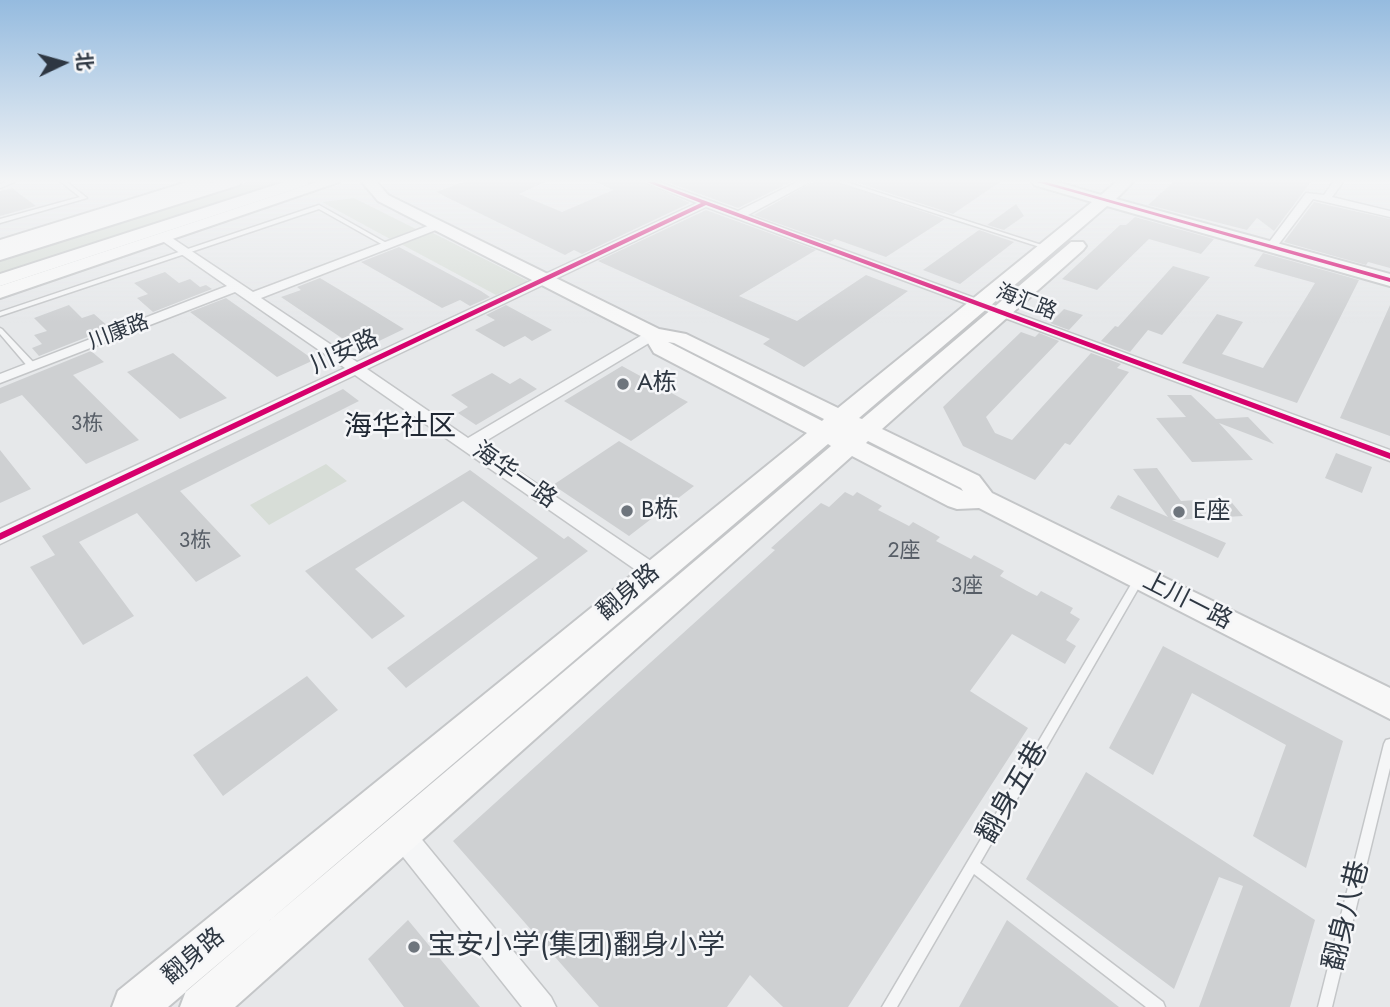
<!DOCTYPE html>
<html>
<head>
<meta charset="utf-8">
<style>
	body { margin:0 }
	#map { position:relative; width:1390px; height:1007px; overflow:hidden; background:#e6e8ea; font-family:Jost,"Noto Sans SC",sans-serif }
	canvas { display:block }
	.north { position:absolute; left:28px; top:28px; width:70px; height:70px; -webkit-text-stroke:5px #f5f6f8; paint-order:stroke; rotate:85deg; font-size:19px; font-weight:700; line-height:28px; text-align:center; color:#2e3742 }
	.north::after { content:''; display:block; margin:auto; width:24px; height:32px; background:#2e3742; clip-path:polygon(50% 0,100% 100%,50% 72%,0 100%) }
</style>
</head>
<body>
<div id="map">
<canvas width="1390" height="1007"></canvas>
<div class="north">北</div>
</div>
<script>
const g = document.querySelector('canvas').getContext('2d');
g.lineJoin = 'round';
function fill(path, color) {
  g.fillStyle = color;
  g.fill(path, 'evenodd');
}
function trace(path, color, width, dash) {
  g.strokeStyle = color;
  g.lineWidth = width;
  g.lineCap = dash ? 'butt' : 'round';
  g.setLineDash(dash || []);
  g.stroke(path);
}
function label(font, color, halo, rows, align = 'center') {
  g.font = font + ' Jost,"Noto Sans SC",sans-serif';
  g.lineWidth = 5;
  g.setLineDash([]);
  g.textBaseline = 'middle';
  g.strokeStyle = halo;
  g.fillStyle = color;
  for (const [text, x, y, turn = 0] of rows) {
    g.save();
    g.translate(x, y);
    g.rotate((+turn || 0) * Math.PI / 180);
    g.textAlign = isNaN(turn) ? turn : align;
    if (halo) g.strokeText(text, 0, 0);
    g.fillText(text, 0, 0);
    g.restore();
  }
}
const green = new Path2D(`
	M248 182H283L0 274V259Z
	M354 198 416 229 390 239 322 202Z
	M431 232 528 281 496 295 401 244Z
	M326 464 347 481 269 525 250 505Z`);
const building = new Path2D(`
	M463 182H545L519 194 562 212 613 190 596 182H642L690 203 582 254 574 250 565 255 436 192Z
	M667 182H791L738 208Z
	M813 182H836L945 219 886 257 835 239 830 242 754 215Z
	M855 182H1000L953 214Z
	M1173 182H1311L1274 231 1257 218 1247 230 1148 205Z
	M12 188 36 206 0 216V191Z
	M1314 202 1390 219V268L1368 262 1366 265 1284 242Z
	M1016 204 1024 216 1004 230 987 225Z
	M706 210 816 250 739 296 797 321 866 275 908 291 804 367 763 344 770 339 598 261Z
	M1135 217 1214 239 1201 254 1149 239 1097 290 1062 279 1120 225H1126Z
	M979 230 1014 242 960 284 923 270Z
	M399 247 481 291 490 297 470 306 460 300 442 308 361 262Z
	M1263 253 1359 280 1297 403 1182 363 1217 314 1243 322 1222 354 1263 368 1315 283 1254 266Z
	M1173 266 1210 277 1162 335 1148 330 1130 352 1101 341 1115 326 1118 327Z
	M165 272 179 283 190 279 200 287 206 285 212 289 153 312 137 298 148 294 134 283Z
	M320 278 365 305 404 329 379 341 374 337 355 347 281 297 301 290 297 287Z
	M226 298 314 360 277 377 190 312Z
	M69 305 82 318 94 314 110 328 39 356 32 348 42 344 34 335 47 331 34 318Z
	M506 305 552 330 532 341 525 336 504 347 475 330 495 320 486 315Z
	M1390 305V436L1340 418Z
	M1064 309 1083 315 1069 330 1050 323Z
	M1021 332 1035 337 1039 333 1059 341 986 417 995 433 1012 440 1091 353 1121 364 1117 368 1129 372 1070 445 1065 443 1035 480 963 446 943 407Z
	M91 351 104 362 73 375 139 440 86 464 22 395 0 404V388Z
	M173 353 227 398 180 419 127 372Z
	M622 366 688 402 631 441 564 401Z
	M492 373 510 384 520 378 537 389 476 425 458 413 468 407 451 395Z
	M343 389 359 401 180 491 241 556 196 582 137 513 79 542 134 616 83 645 30 567 55 555 42 536Z
	M1167 395H1191L1216 419 1248 417 1274 444 1219 423 1253 460 1192 462 1156 418 1186 417Z
	M619 441 694 486 629 536 553 485Z
	M0 450 31 489 0 503Z
	M1336 453 1372 467 1362 493 1325 478Z
	M1157 468 1181 501 1228 498 1243 516 1172 520 1226 543 1218 558 1110 508 1118 495 1168 517 1133 469Z
	M470 470 564 539 568 536 588 551 406 688 387 668 538 558 463 501 355 569 405 616 372 639 305 571Z
	M845 492 853 496 857 492 882 506 878 510 909 526 913 522 940 537 936 541 971 559 974 555 1004 571 1000 576 1027 591 1037 596 1041 591 1073 608 1070 613 1080 619 1066 640 1076 646 1065 664 1012 634 970 691 1028 728 848 1007H783L750 975 727 1007H599L453 841 775 550 771 548 821 503 829 507Z
	M1163 646 1343 741 1306 868 1253 836 1286 745 1192 693 1153 775 1109 748Z
	M307 676 338 710 223 796 193 755Z
	M1086 772 1315 920 1290 1007H1199L1243 886 1219 877 1174 989 1026 879Z
	M408 920 480 1007H404L368 959Z
	M1007 920 1078 975 1119 1007H959Z`);
const lane = new Path2D(`
	M7 182H15L0 188V184Z
	M61 182H67L87 198 0 223V219L80 197Z
	M838 182H846L1051 248 1046 249Z
	M319 205 390 245 385 246 319 209 0 316V312Z
	M0 328 2 329 35 364V368H29L0 334Z
	M1139 575 1142 576 1144 579 1142 582 980 863 1163 1002 1165 1007H1146L974 874 897 1007H882L1136 576Z
	M1390 739V768L1332 1007H1318L1384 744 1386 740Z`);
const street = new Path2D(`
	M644 182H659L738 211 797 182H810L748 215 1390 450V461L706 207 367 369 468 438 649 331H659V337L479 445 660 567 663 572 660 577 653 579 646 577 355 375 0 544V529L345 368 235 292 0 383V374L227 286 161 240V236H169L253 292 433 224H441V228L261 298 357 362 697 203Z
	M1333 182H1343L1332 197 1390 211V217L1313 199 1275 249H1267V245L1306 193 1324 195Z
	M401 821 410 825 551 997 556 1007H522L392 843 388 834 392 825Z`);
const secondary = new Path2D(`
	M187 182H211L209 185 0 250V240Z
	M316 182H339L0 298V286Z
	M362 182H377L388 195 659 329 686 334 838 408 1092 202 1034 185 1032 182H1057L1101 195 1116 182H1133L1116 199 1390 274V286L1107 206 859 418 862 419 1071 242H1083L1086 246 1083 250 882 429 979 476 992 493 1390 688V719L979 508 957 509 948 506 852 456 235 1007H180L186 991 831 446 828 444 168 1007H112L118 991 807 433 654 353 645 338 378 201ZM668 342 674 343 824 419 822 421ZM868 441 961 488 963 491 866 443Z`);
const primary = new Path2D(`
	M215 182H241L239 185 0 260V248Z
	M284 182H309L307 185 0 286V274Z`);
const cycleway = new Path2D(`
	M647 182H654L1390 453V459L706 205 0 540V533L701 203Z
	M1037 182H1046L1390 278V282Z`);
const markers = [
	[623,384,7,"#6e757d"],
	[627,511,7,"#6e757d"],
	[1179,512,7,"#6e757d"],
	[414,947,7,"#6e757d"]
];
const farStreetnames = [
	["海汇路",1026,303,21],
	["川康路",119,333,-21]
];
const numberNames = [
	["3栋",87,425],
	["3栋",195,542],
	["2座",904,552],
	["3座",967,587]
];
const streetNames = [
	["川安路",345,353,-25],
	["海华一路",514,476,35],
	["翻身路",629,593,-40],
	["上川一路",1187,602,27],
	["翻身路",194,957,-40]
];
const poiNames = [
	["A栋",637,384],
	["B栋",641,511],
	["E座",1193,512]
];
const quarterNames = [
	["海华社区",400,428]
];
const nearStreetnames = [
	["翻身五巷",1014,793,-60],
	["翻身八巷",1348,916,-76]
];
const nearPoinames = [
	["宝安小学(集团)翻身小学",428,947]
];
fill(green, '#d7ddd7');
fill(building, '#ced0d2');
trace(lane, '#c4c6c8', 3);
trace(street, '#c4c6c8', 3);
trace(secondary, '#c4c6c8', 4);
trace(primary, '#c3c5c7', 4);
fill(lane, '#f5f6f7');
fill(street, '#f5f6f7');
fill(secondary, '#f8f8f8');
fill(primary, '#f8f8f8');
fill(cycleway, '#d6006c');
const sky = g.createLinearGradient(0, 0, 0, 323);
sky.addColorStop(0, '#95bbdf');
sky.addColorStop(0.56, '#f4f5f6');
sky.addColorStop(1, '#f4f5f600');
g.fillStyle = sky;
g.fillRect(0, 0, 1390, 323);
for (const [x, y, r, color] of markers) {
  const dot = new Path2D();
  dot.arc(x, y, r, 0, 2 * Math.PI);
  g.fillStyle = color;
  g.fill(dot);
  trace(dot, '#f5f6f8', 2.5);
}
label('21px', '#2e3742', '#f5f6f8', farStreetnames);
label('21px', '#575e67', null, numberNames);
label('24px', '#2e3742', '#f5f6f8', streetNames);
label('24px', '#2e3742', '#f5f6f8', poiNames, 'left');
label('28px', '#202833', '#f5f6f8', quarterNames);
label('28px', '#2e3742', '#f5f6f8', nearStreetnames);
label('28px', '#2e3742', '#f5f6f8', nearPoinames, 'left');
</script>
</body>
</html>
